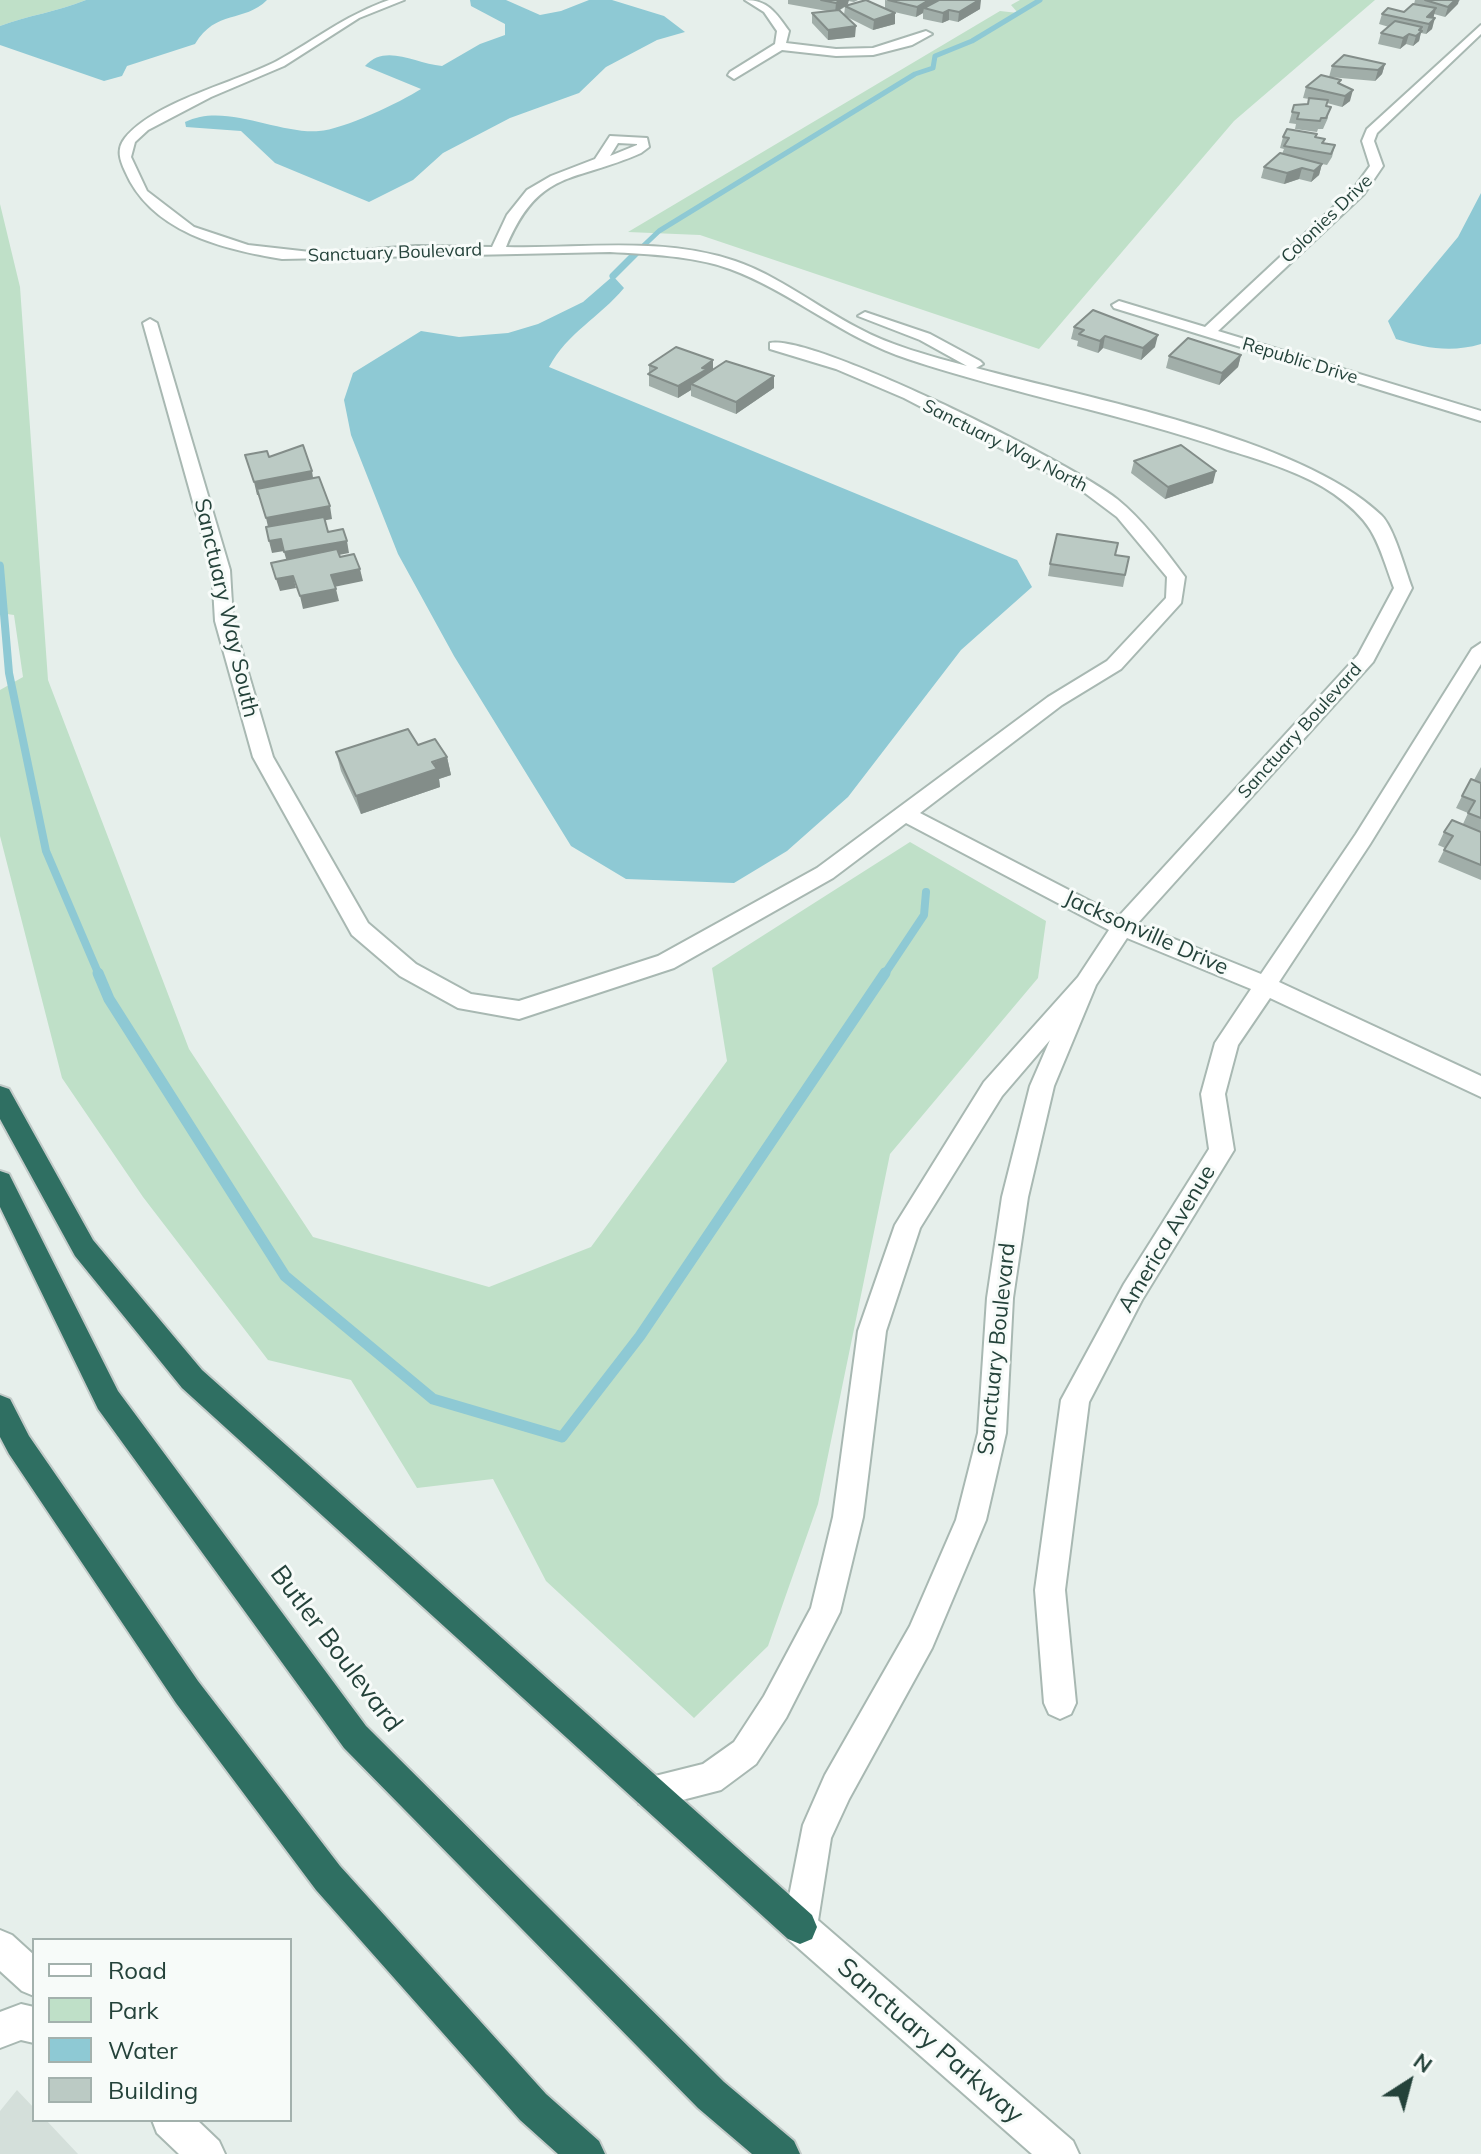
<!DOCTYPE html>
<html>
<head>
<meta charset="utf-8">
<style>
	body { margin:0 }
	#map { position:relative; width:1481px; height:2154px; overflow:hidden; background:#e6efeb; font-family:Mulish,sans-serif }
	canvas { display:block }
	.legend { position:absolute; left:32px; top:1938px; width:260px; height:184px; box-sizing:border-box; background:#f7fbf9; border:2px solid #a3b1ad; margin:0; padding:10px 14px; list-style:none; font-size:24px; color:#24423a }
	.legend li { display:flex; align-items:center; gap:16px; height:40px }
	.legend b { width:40px; border:2px solid #a3b1ad }
	.north { position:absolute; left:1369px; top:2042px; width:80px; height:80px; -webkit-text-stroke:6px #f7fbf9; paint-order:stroke; rotate:36deg; font-size:22px; font-weight:700; line-height:32px; text-align:center; color:#24423a }
	.north::after { content:''; display:block; margin:auto; width:28px; height:36px; background:#24423a; clip-path:polygon(50% 0,100% 100%,50% 72%,0 100%) }
</style>
</head>
<body>
<div id="map">
<canvas width="1481" height="2154"></canvas>
<ul class="legend">
<li><b style="height:10px;background:#fff"></b>Road</li>
<li><b style="height:22px;background:#bfe0c8"></b>Park</li>
<li><b style="height:22px;background:#8ec9d4"></b>Water</li>
<li><b style="height:22px;background:#bbcac4"></b>Building</li>
</ul>
<div class="north">N</div>
</div>
<script>
const g = document.querySelector('canvas').getContext('2d');
g.lineJoin = 'round';
function fill(path, color) {
  g.fillStyle = color;
  g.fill(path, 'evenodd');
}
function trace(path, color, width, dash) {
  g.strokeStyle = color;
  g.lineWidth = width;
  g.lineCap = dash ? 'butt' : 'round';
  g.setLineDash(dash || []);
  g.stroke(path);
}
function label(font, color, halo, rows, align = 'center') {
  g.font = font + ' Mulish,sans-serif';
  g.lineWidth = 6;
  g.setLineDash([]);
  g.textBaseline = 'middle';
  g.strokeStyle = halo;
  g.fillStyle = color;
  for (const [text, x, y, turn = 0] of rows) {
    g.save();
    g.translate(x, y);
    g.rotate((+turn || 0) * Math.PI / 180);
    g.textAlign = isNaN(turn) ? turn : align;
    if (halo) g.strokeText(text, 0, 0);
    g.fillText(text, 0, 0);
    g.restore();
  }
}
const built = new Path2D(`
	M17 2090 34 2108V2120H46L78 2154H0V2111Z`);
const green = new Path2D(`
	M0 0H86C57 12 29 15 0 26Z
	M1020 0H1375L1234 121 1039 349 700 235 628 232 1000 11 1018 13 1011 5Z
	M0 204 20 287 48 680 189 1049 313 1237 489 1287 591 1247 727 1061 712 968 910 842 1046 921 1038 978 890 1154 818 1504 768 1646 694 1718 546 1581 493 1479 417 1488 351 1380 268 1360 143 1197 62 1078 0 836V690L23 677 14 615 0 613Z`);
const water = new Path2D(`
	M86 0H267C244 23 216 9 195 44L127 66 122 76 104 81 0 45V26C29 15 57 12 86 0Z
	M470 0H506L540 15 561 11 589 0H612L664 16 685 32 657 40 606 67 579 93 510 118 443 153 413 180 369 202 275 163 241 131 186 127 185 122C225 102 277 134 319 131 342 130 401 102 421 89L365 66C386 43 415 64 442 66L480 44 505 35V24L471 6Z
	M1481 193V344C1451 353 1425 348 1396 339L1388 321 1458 237Z
	M613 276 624 288C599 318 568 332 549 367L1017 560 1032 587 961 650 848 797 787 851 734 883 626 879 571 846 454 656 398 554 351 435 344 400 353 373 421 331 459 337 508 333 538 324 583 302Z`);
const streamFar3 = new Path2D(`
	M639 250 659 231 915 74 933 68 935 56 972 41 1040 0`);
const streamFar2 = new Path2D(`
	M613 276 641 248
	M0 565V569`);
const streamFar1 = new Path2D(`
	M0 567 9 673 46 851 99 975
	M884 975 924 915 926 892`);
const stream = new Path2D(`
	M98 973 109 999 285 1276 433 1399 562 1437 640 1336 885 973`);
const minor = new Path2D(`
	M389 0H404L359 18 284 66 211 97 148 130 135 142 131 157 147 191 194 227 248 245 319 253 416 246 492 247 507 215 527 190 551 176 595 159 610 136 647 138 649 147 641 153C574 183 539 168 506 247 582 249 661 236 735 261 779 276 817 307 858 328 891 346 930 356 967 366L920 340 858 316 865 312 930 334 980 361 983 364 976 368C1086 398 1301 438 1381 515 1394 527 1405 570 1412 588L1373 662 1137 924 1261 974 1356 834 1472 649 1481 643V664L1370 844 1279 982 1481 1076V1097L1270 998 1238 1045 1225 1094 1234 1150 1142 1300 1089 1402 1065 1590 1076 1703 1071 1714 1060 1719 1049 1714 1044 1703 1035 1590 1061 1400 1124 1284 1209 1149 1201 1094 1215 1043 1251 989 1127 938 1096 985 1054 1086 1028 1197 1013 1298 1006 1433 986 1520 932 1648 849 1799 831 1838 817 1927 812 1939 800 1944 788 1939 783 1927 803 1825 825 1775 910 1626 956 1520 978 1433 987 1298 1002 1197 1030 1086 1050 1040 1002 1096 920 1228 886 1331 863 1517 840 1612 786 1718 756 1764 721 1790 651 1808 639 1804 635 1792 639 1780 703 1764 734 1742 764 1696 811 1608 833 1517 858 1331 895 1225 984 1082 1078 977 1109 930 906 823 833 878 674 968 519 1019 458 1008 400 976 352 935 253 757 215 621 212 570 143 323 150 319 157 323 230 570 233 621 273 757 368 923 416 964 471 994 519 1001 658 956 817 868 1048 697 1107 661 1166 598 1167 577 1117 517 1081 490 904 398 836 369 770 349V343C815 334 1075 465 1117 499 1143 520 1165 550 1185 577L1181 603 1121 669 1062 705 920 813 1119 916 1358 655 1394 588C1377 542 1376 524 1334 494 1304 473 1263 461 1228 450 1123 414 1013 394 908 359 843 338 792 292 730 269 694 256 648 254 610 252L282 259C222 249 151 232 125 171 120 160 116 149 125 138 155 101 235 83 277 61 317 39 344 16 389 0ZM618 143 637 144V145L610 156Z
	M745 0C768 0 776 13 789 31L786 43 836 49 873 48 926 31 932 34 912 45 873 55 836 56 782 50 734 79 728 75 730 72 775 44 777 31 764 12Z
	M1481 25V34L1377 133 1374 141 1383 166 1364 194 1218 331 1481 411V421L1114 308 1112 305 1119 301 1205 327 1354 188 1370 166 1362 141 1367 129Z
	M21 2004 34 2007V2043L21 2040 0 2048V2012Z`);
const tertiary = new Path2D(`
	M800 1910 812 1915 1073 2141 1079 2154H1032L788 1939 783 1927 788 1915Z
	M0 1930 12 1935 34 1955V1996L22 1991 0 1971Z
	M152 2120H197L219 2141 225 2154H179L157 2133Z`);
const motorway = new Path2D(`
	M0 1086 9 1089 93 1240 202 1370 812 1915 817 1927 812 1939 800 1944 788 1939 182 1388 75 1256 0 1119Z
	M0 1171 9 1174 118 1391 366 1726 724 2082 794 2141 800 2154H752L698 2108 344 1748 98 1409 0 1207Z
	M0 1395 10 1399 29 1436 198 1681 340 1866 546 2094 599 2141 605 2154H558L520 2120 316 1890 176 1703 9 1454 0 1437Z`);
const wall = new Path2D(`
	M788 0H858L854 2 848 1V4L846 6 885 9V0L980 9 958 22 949 20 942 23 923 19V13L916 17 890 11 895 24 873 30 847 17 855 37 828 40 812 23V13L827 11 788 4ZM845 7 844 15 840 10Z
	M1415 0H1460L1445 17 1434 14 1432 29 1426 34 1421 33 1419 41 1413 46 1406 44 1400 49 1378 44 1381 33 1389 27 1379 24 1382 14 1404 12 1414 4Z
	M1385 64 1382 74 1375 81 1329 77 1332 66Z
	M1340 84 1350 101 1342 107 1327 103 1328 118 1323 129H1318L1317 132 1295 129 1296 124 1289 123 1294 105 1308 104 1309 99 1303 98 1306 87Z
	M1317 134 1316 137 1325 139 1324 143 1335 145 1332 157 1327 165 1322 164 1319 175 1311 182 1299 179 1284 184 1261 178 1264 167 1282 154 1284 149 1280 148 1283 137Z
	M1074 327 1155 347 1141 360 1103 348 1098 353 1077 346 1078 341 1071 339Z
	M1241 355 1238 367 1219 385 1166 368 1169 356Z
	M649 365 774 376V388L736 414 691 396V390L678 398 649 386Z
	M1134 461 1213 483 1165 499 1131 473Z
	M1115 555 1129 557 1123 587 1048 576 1050 564Z
	M418 745 447 757 451 775 439 779 440 787 361 814 341 771 336 752Z
	M1481 767V880L1438 862 1445 848 1438 845 1444 832 1463 824 1468 813 1456 808 1462 796 1474 780Z`);
const shadedWall = new Path2D(`
	M840 0H849L848 4 835 13 836 3Z
	M929 0H941L924 8 923 13 916 17 917 7Z
	M979 0H981L980 9 958 22 959 12Z
	M1455 0H1459L1458 4 1445 17 1448 7Z
	M1436 8 1433 19 1427 17Z
	M949 10V20L942 23 943 13Z
	M895 13V24L873 30 874 20Z
	M1435 18 1432 29 1426 34 1429 24Z
	M856 26 855 37 828 40V30Z
	M1422 27 1419 41 1413 46 1416 36 1419 30Z
	M1409 34 1406 44 1400 49 1403 38Z
	M1385 64 1382 74 1375 81 1378 70Z
	M1353 90 1350 101 1342 107 1345 96Z
	M1322 164 1319 175 1311 182 1314 171Z
	M1302 168 1299 179 1284 184 1287 173Z
	M1158 335 1155 347 1141 360 1143 348Z
	M1105 336 1103 348 1098 353 1100 341Z
	M1241 355 1238 367 1219 385 1222 373Z
	M713 360V372L691 384V390L678 398V386Z
	M774 376V388L736 414V402Z
	M312 471 314 484 257 495 254 482Z
	M1216 471 1213 483 1165 499 1168 487Z
	M330 506 332 519 269 531 266 518Z
	M281 539 284 551 272 553 269 541Z
	M347 541 349 553 288 565 284 552Z
	M360 569 363 581 334 587 331 575Z
	M293 576 296 588 280 591 276 579Z
	M336 589 339 601 303 609 300 596Z
	M447 757 451 775 439 779 440 787 361 814 356 796Z`);
const building = new Path2D(`
	M821 0H840L836 3Z
	M866 0 895 13 874 20 845 6Z
	M888 0H929L917 7Z
	M939 0H979L959 12 949 10 943 13 924 8Z
	M1425 0H1455L1448 7Z
	M1413 4 1436 8 1427 17 1435 18 1429 24 1382 14 1388 8 1404 12Z
	M839 10 856 26 828 30 812 13Z
	M1395 21 1422 27 1419 30 1422 31 1416 36 1409 34 1403 38 1381 33Z
	M1344 55 1385 64 1378 70 1332 66Z
	M1321 75 1341 80 1338 83 1353 90 1345 96 1306 87Z
	M1309 98 1328 100 1326 106 1331 107 1326 118H1321L1320 121 1297 119 1299 113 1292 112 1294 105 1308 104Z
	M1287 129 1317 134 1315 137 1325 139 1322 143 1335 145 1331 154 1284 146 1289 138 1283 137Z
	M1280 153 1322 164 1314 171 1302 168 1287 173 1264 167Z
	M1093 310 1158 335 1143 348 1105 336 1100 341 1079 334 1084 330 1074 327Z
	M1188 338 1241 355 1222 373 1169 356Z
	M676 347 713 360 702 368 707 369 678 386 648 374 657 368 649 365Z
	M726 361 774 376 736 402 691 384Z
	M303 445 312 471 254 482 245 455 267 451 269 457Z
	M1181 445 1216 471 1168 487 1134 461Z
	M319 477 330 506 266 518 257 489Z
	M324 517 328 532 343 529 347 541 284 552 281 539 269 541 266 527Z
	M1057 534 1118 543 1115 555 1129 557 1125 575 1050 564Z
	M337 549 340 557 354 554 360 569 331 575 336 589 300 596 293 576 276 579 271 563Z
	M408 729 418 745 435 739 447 757 432 762 437 769 356 796 336 752Z
	M1471 779 1481 783V818L1468 813 1475 801 1462 796Z
	M1452 820 1481 832V865L1444 850 1453 836 1444 832Z`);
const farStreetnames = [
	["Colonies Drive",1327,219,-44],
	["Sanctuary Boulevard",395,253,-2],
	["Republic Drive",1300,361,17],
	["Sanctuary Way North",1005,446,27],
	["Sanctuary Boulevard",1300,731,-48]
];
const streetNames = [
	["Sanctuary Way South",226,608,77],
	["Jacksonville Drive",1146,933,24],
	["America Avenue",1167,1239,-59],
	["Sanctuary Boulevard",997,1349,-84]
];
const nearStreetnames = [
	["Butler Boulevard",336,1649,53],
	["Sanctuary Parkway",930,2041,41]
];
fill(built, '#d4dfda');
fill(green, '#bfe0c8');
fill(water, '#8ec9d4');
trace(streamFar3, '#8ec9d4', 5);
trace(streamFar2, '#8ec9d4', 7);
trace(streamFar1, '#8ec9d4', 8);
trace(stream, '#8ec9d4', 11);
trace(minor, '#a8b8b2', 4);
trace(tertiary, '#a8b8b2', 4);
trace(motorway, '#c2cac8', 4);
fill(minor, '#fff');
fill(tertiary, '#fff');
fill(motorway, '#2f6f62');
fill(wall, '#a1aea9');
fill(shadedWall, '#838d89');
fill(building, '#bbcac4');
trace(building, '#838d89', 2);
label('18px', '#24423a', '#f7fbf9', farStreetnames);
label('22px', '#24423a', '#f7fbf9', streetNames);
label('26px', '#24423a', '#f7fbf9', nearStreetnames);
</script>
</body>
</html>
